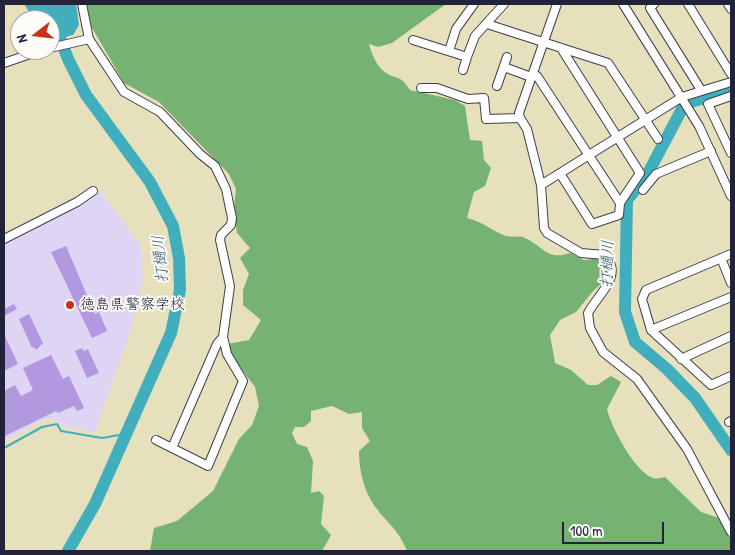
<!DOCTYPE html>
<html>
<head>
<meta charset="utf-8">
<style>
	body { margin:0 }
	#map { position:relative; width:735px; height:555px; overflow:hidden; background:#e7e0bc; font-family:"Patrick Hand",sans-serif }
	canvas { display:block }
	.frame { position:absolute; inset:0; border:5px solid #22223b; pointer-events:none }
	.north { position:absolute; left:10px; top:10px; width:50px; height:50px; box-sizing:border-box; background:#fdfcf7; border:1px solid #a5a5ac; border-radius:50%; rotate:254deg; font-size:14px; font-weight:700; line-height:20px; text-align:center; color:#22223b }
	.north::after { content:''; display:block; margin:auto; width:18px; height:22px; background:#c8321e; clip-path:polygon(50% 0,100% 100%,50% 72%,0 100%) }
	.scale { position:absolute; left:562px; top:522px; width:102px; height:22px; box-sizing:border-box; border:2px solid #22223b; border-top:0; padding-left:6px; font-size:15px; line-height:18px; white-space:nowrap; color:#22223b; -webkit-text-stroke:4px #fdfcf7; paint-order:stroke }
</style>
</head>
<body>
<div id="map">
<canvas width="735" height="555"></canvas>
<div class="frame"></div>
<div class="north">N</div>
<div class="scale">100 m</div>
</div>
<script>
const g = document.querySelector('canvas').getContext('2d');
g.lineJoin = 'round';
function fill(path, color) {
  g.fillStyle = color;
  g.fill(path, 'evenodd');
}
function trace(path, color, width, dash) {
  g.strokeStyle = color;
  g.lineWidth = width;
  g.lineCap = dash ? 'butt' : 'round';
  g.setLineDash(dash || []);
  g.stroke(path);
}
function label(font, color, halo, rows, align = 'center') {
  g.font = font + ' "Patrick Hand","Klee One",sans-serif';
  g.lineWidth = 4;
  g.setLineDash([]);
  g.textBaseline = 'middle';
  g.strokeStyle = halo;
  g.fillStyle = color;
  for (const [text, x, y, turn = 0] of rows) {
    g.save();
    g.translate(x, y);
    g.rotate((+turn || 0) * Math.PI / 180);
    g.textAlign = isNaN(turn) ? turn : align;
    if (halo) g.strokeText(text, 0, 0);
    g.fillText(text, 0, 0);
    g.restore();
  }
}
const built = new Path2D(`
	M100 191 141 246 143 279 130 332 95 432 65 427 53 418 46 419 4 441V242Z`);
const forest = new Path2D(`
	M87 4H446L392 43 378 47 369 44C371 53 377 67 385 72 397 81 399 73 410 90L455 100 465 106 470 140 482 141 484 160 491 168 485 186 474 192 467 218C484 222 492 231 506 236 512 238 520 235 525 238 543 246 547 261 570 253L584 260 602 258 609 266 606 280 594 290 576 312 560 320 550 335 555 363 571 370 588 385H597L611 376 621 382 607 409C611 427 635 472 653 478 656 479 661 478 665 477L701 512 719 518 731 540V551H407C399 532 393 528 380 513 365 496 359 473 359 451L370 441 362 428V412L349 414 332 406 311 411V421L304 427H295L292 433 297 444 307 447 313 461 311 493 319 491 324 496 321 524 331 535 322 551H150L154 528 177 521 213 491 239 439 252 425 259 406 255 387 234 359 227 344 249 340 261 320 243 305V290L249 274 240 258 250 248 237 233 234 207 236 189 229 174 159 102 124 83 91 26Z`);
const water = new Path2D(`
	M24 4H76L79 25 73 35 50 41V20H34Z`);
const stream = new Path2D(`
	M4 448 42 427 57 424 61 431 102 438 125 434`);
const river = new Path2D(`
	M47 4 68 59 86 95 150 182 173 226 179 258 180 290 171 333 95 504 68 551
	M731 90 691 102 682 109 647 175 627 200 625 312 635 342 667 369 695 398 731 450`);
const building = new Path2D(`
	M66 246 95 314 99 312 107 331 92 338 51 252Z
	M14 304 17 309 4 316V309Z
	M29 314 43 343 36 350 34 347 32 348 19 319Z
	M4 334 18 364 4 371Z
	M82 348 84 351 88 349 99 373 87 378 75 351Z
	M51 355 63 379 69 376 84 408 77 411 74 406 58 413 56 411 5 436 4 391 15 385 21 396 33 390 23 368Z`);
const street = new Path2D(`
	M82 4 89 39
	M623 4 699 126 731 196
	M654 4 650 8 701 90
	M688 4 731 74
	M728 4 731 9
	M487 24 608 63 658 139
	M413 40 467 57 463 70
	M50 48 89 39 124 92 160 112 200 154 215 166 226 189 232 218 231 225 221 235 220 240 230 286 223 337 217 344 172 448
	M561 48 640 173 620 203 619 215 592 224 561 175
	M449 51 456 29 474 4
	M467 57 475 36 504 4
	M4 63 42 50
	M504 67 531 77
	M533 74 537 76 620 203
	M731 82 682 97 541 185 544 228 547 233 581 253 605 255C624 276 598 294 588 313L590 328 603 352 637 379 687 449 731 532
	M497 86 507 57
	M421 88H437L468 99 484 98 486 119 520 118 519 113 557 4
	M731 96 708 104 731 153
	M520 118 527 129 541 185
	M643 190 656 174 711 151
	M4 239 77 202 93 191
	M731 254 646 290 642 299 651 330 711 385 731 376
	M721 258 731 283
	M651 330 731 297
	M681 359 731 336
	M729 422 731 421
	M156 440 208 466 243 381 227 354 223 337`);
const markers = [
	[70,305,5,"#c8321e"]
];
const poiNames = [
	["徳島県警察学校",80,305]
];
const waterNames = [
	["打樋川",161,259,-96],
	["打樋川",608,264,-88]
];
fill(built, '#ded5f5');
fill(forest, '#76b271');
fill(water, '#41aebe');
trace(stream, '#41aebe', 2);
trace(river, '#41aebe', 12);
fill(building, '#b198df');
trace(street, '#403e4e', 10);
trace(street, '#fff', 8);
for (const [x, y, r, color] of markers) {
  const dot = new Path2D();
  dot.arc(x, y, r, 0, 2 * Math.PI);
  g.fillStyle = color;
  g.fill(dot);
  trace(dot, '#fdfcf7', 2);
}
label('15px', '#22223b', '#fdfcf7', poiNames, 'left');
label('italic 16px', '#306176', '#fdfcf7', waterNames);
</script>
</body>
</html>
